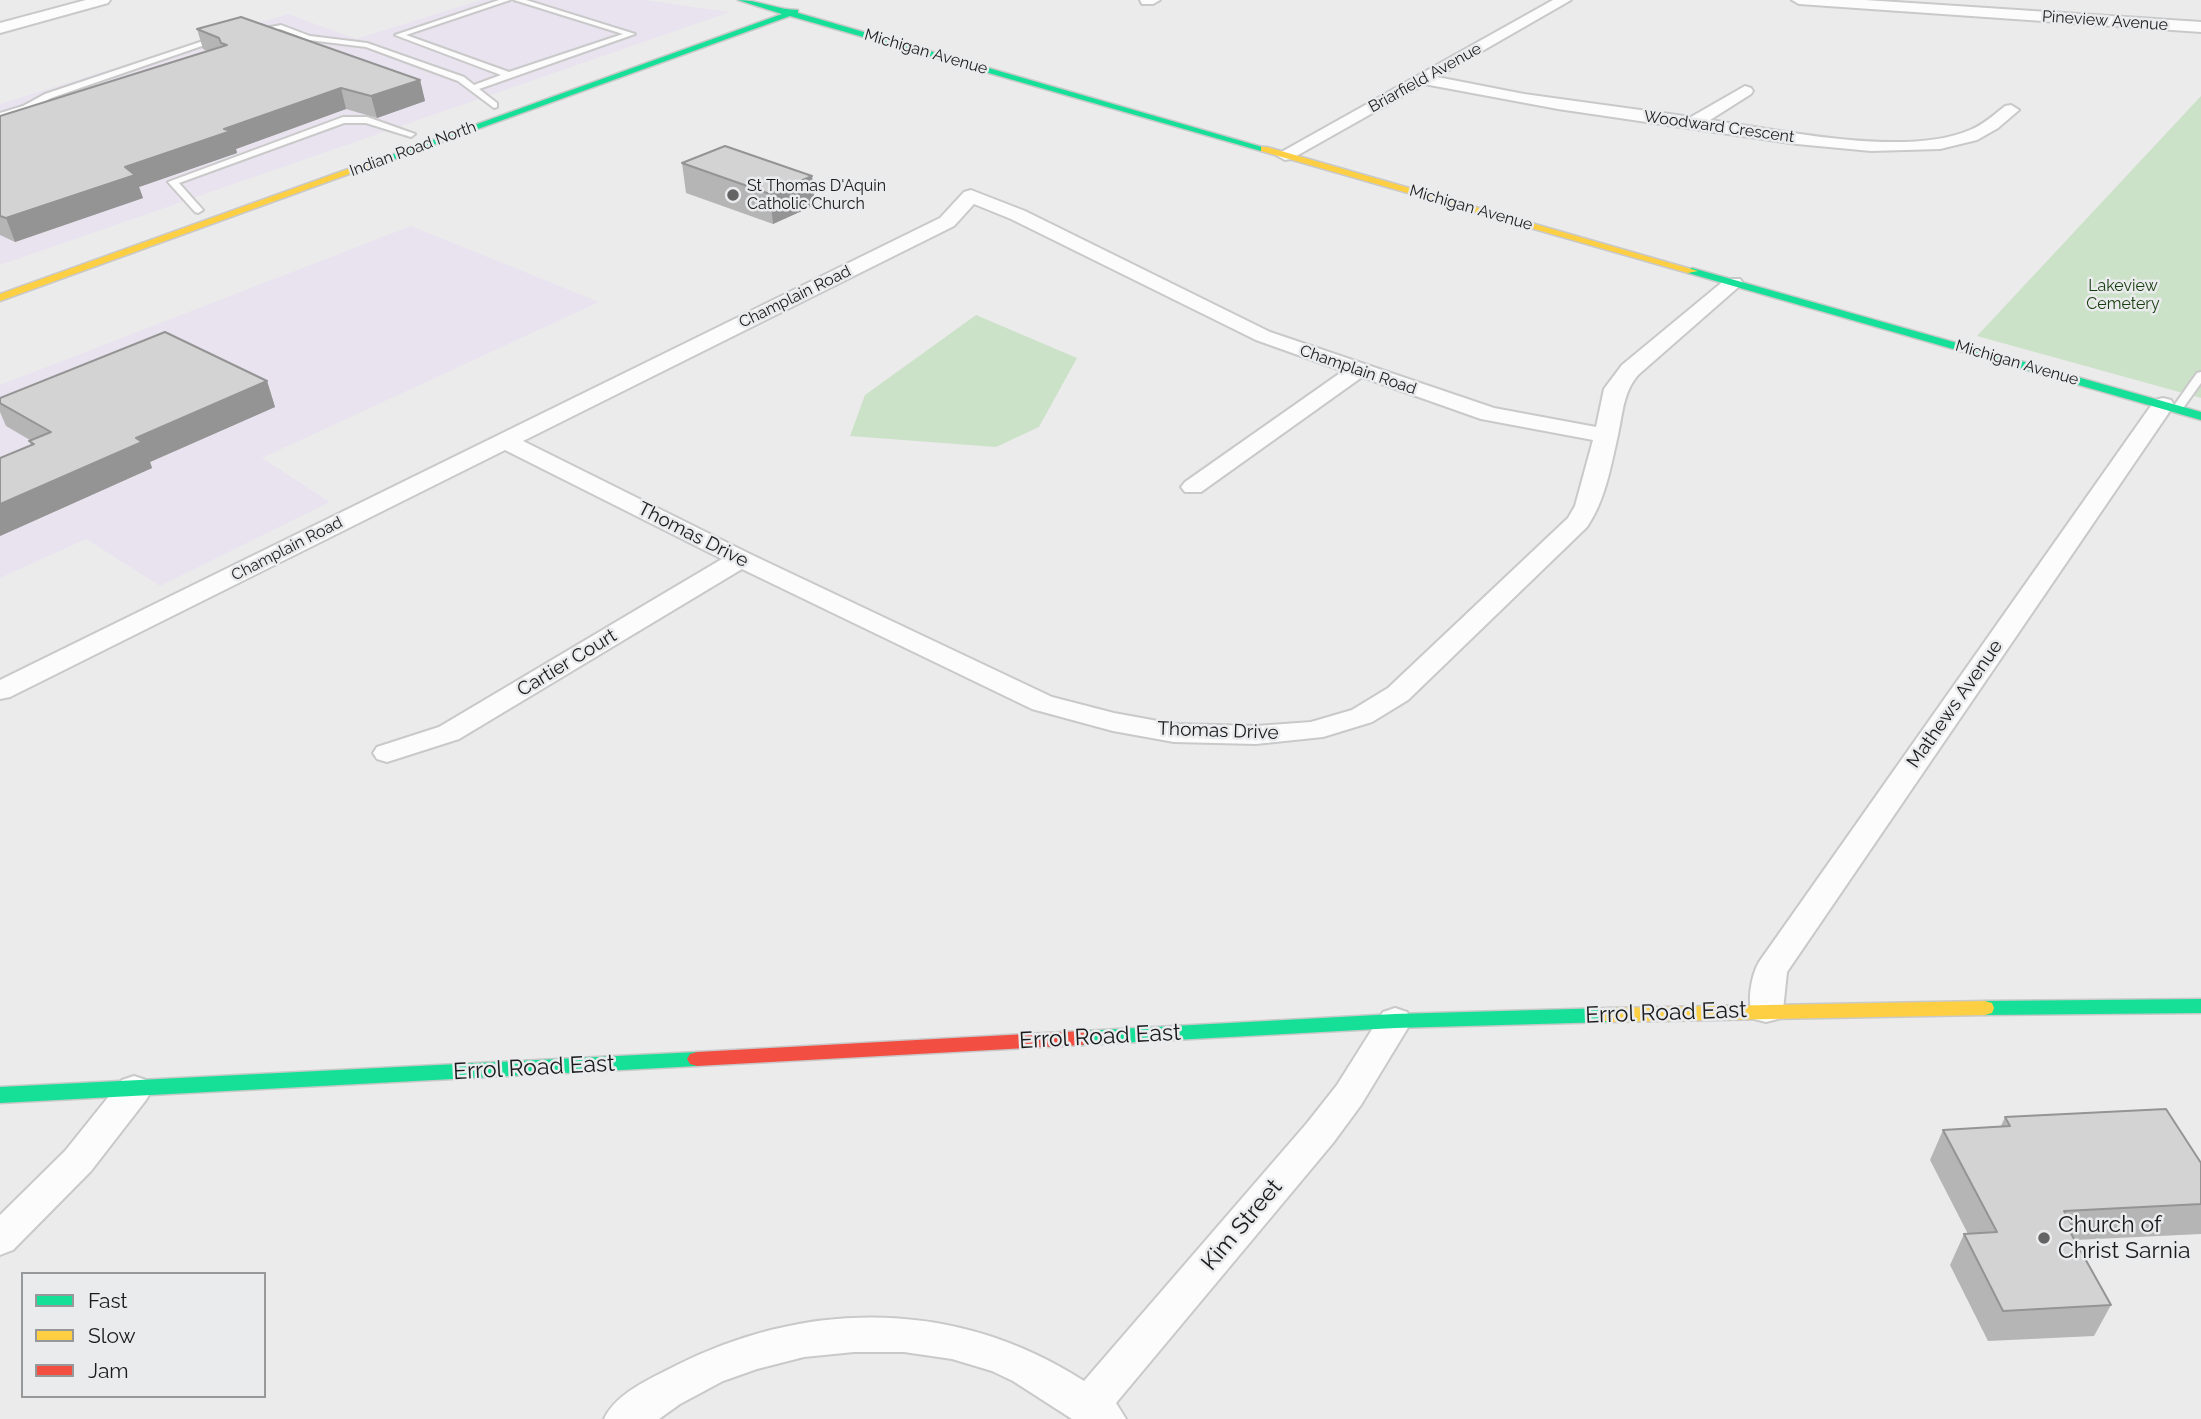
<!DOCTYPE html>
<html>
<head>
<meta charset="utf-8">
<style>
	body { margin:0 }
	#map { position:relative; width:2201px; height:1419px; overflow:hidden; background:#ebebec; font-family:Raleway,sans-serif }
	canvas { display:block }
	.legend { position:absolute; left:21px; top:1272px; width:245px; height:126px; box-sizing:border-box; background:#eaebed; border:2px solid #979899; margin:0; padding:9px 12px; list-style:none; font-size:21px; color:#1b1b1c }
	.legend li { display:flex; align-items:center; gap:14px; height:35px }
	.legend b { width:35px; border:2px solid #979899 }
</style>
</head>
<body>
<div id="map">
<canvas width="2201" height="1419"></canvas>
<ul class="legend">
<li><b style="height:9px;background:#16e098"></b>Fast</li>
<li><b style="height:9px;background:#ffcf43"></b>Slow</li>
<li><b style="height:9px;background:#f24e42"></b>Jam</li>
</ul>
</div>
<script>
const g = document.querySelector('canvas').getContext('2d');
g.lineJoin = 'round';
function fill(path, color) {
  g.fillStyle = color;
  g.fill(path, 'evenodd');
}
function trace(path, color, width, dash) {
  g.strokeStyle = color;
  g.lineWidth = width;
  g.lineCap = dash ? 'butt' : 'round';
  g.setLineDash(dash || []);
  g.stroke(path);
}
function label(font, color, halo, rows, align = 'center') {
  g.font = font + ' Raleway,sans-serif';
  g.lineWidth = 5;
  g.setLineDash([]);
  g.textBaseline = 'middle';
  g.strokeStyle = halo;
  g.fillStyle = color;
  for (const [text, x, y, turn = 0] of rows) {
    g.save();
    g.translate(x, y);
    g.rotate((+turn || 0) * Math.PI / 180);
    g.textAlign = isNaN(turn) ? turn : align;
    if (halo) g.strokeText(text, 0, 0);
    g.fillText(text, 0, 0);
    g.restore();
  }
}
const education = new Path2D(`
	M481 0H644L730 12 0 265V104L288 14 356 39Z
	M411 226 599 302 262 458 330 502 160 586 86 539 0 578V385Z`);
const green = new Path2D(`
	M2201 96V398L1977 336Z
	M976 315 1077 358 1039 427 996 447 850 436 865 395Z`);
const lane = new Path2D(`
	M499 0H510L406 35 509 72 623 34 514 0H526L635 34 479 89 497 103V107L494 108 458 81 366 47 309 40 280 29 255 33 251 31 281 25 310 36 367 43 464 77 474 85 501 75 395 35Z
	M215 37 222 39 51 98 29 110 0 119V113L23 106 45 94Z
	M343 117H367L415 134 411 137 366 123H344L179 183 203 210 198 213 195 212 168 182Z
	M2201 372V383L2181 411H2173V407L2197 373Z`);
const street = new Path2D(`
	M86 0H110L108 3 0 33V23Z
	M1140 0H1160L1153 4H1142Z
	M1553 0H1571L1437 77 1524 94 1691 117 1745 86 1751 88 1753 91 1751 94 1710 120C1779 130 1906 158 1970 130 1983 125 1994 115 2005 106L2011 105 2019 110 1998 128 1977 140 1940 149 1871 151 1797 144 1558 109 1424 84 1291 159 1285 160 1276 155Z
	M1792 0H1865L2201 22V32L1799 4Z
	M971 190 1025 211 1270 332 1494 408 1596 427 1604 389 1622 365 1726 279H1740L1743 283 1638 375C1623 393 1623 412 1618 435 1611 466 1605 501 1587 527L1408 700 1372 722 1323 737 1256 744 1174 742 1113 731 1032 709 742 569 459 739 387 762 377 759 373 753 377 747 439 727 722 559 505 450 10 697 0 699V680L940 218 964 192ZM974 204 1011 219 1256 340 1343 371 1185 482 1181 487 1185 492H1201L1362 377 1481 419 1593 440 1575 506 1568 518 1388 688 1352 710 1311 722 1256 726 1174 724 1114 713 1052 697 750 554 523 441 954 226Z
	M2163 398 2171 400 2174 405 1787 972 1783 1010 1778 1019 1766 1022 1754 1019C1746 1004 1751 976 1759 962L2155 400Z
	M1395 1008 1407 1012 1412 1021 1361 1105 1333 1143 1116 1403 1126 1419H1072L1013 1381 992 1371 952 1359 904 1352H854L804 1357 757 1369 723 1381 680 1404 659 1419H604C616 1393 650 1379 675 1366 808 1299 957 1299 1084 1381L1307 1123 1337 1085 1383 1012Z
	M134 1076 146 1080 152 1090 146 1100 91 1171 13 1250 0 1255V1215L65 1151 122 1080Z`);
const fast = new Path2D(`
	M738 0C759 0 778 10 798 10V13L1269 149 1261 151 790 16 370 168 361 166 782 14Z
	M1692 268 2201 412V420L1688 273 1686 271Z
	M2201 999V1013L1985 1015 1978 1013 1976 1008 1978 1003 1985 1001Z
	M1609 1008 1616 1010 1618 1015 1616 1020 1609 1022 1395 1028 1082 1045 1075 1043 1072 1038 1075 1033 1082 1031 1395 1014Z
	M697 1052 704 1054 707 1059 704 1064 697 1066 0 1103V1087Z`);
const slow = new Path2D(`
	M1261 147H1267L1698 271 1688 273 1261 151Z
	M362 164 371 166 0 301V294Z
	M1985 1001 1992 1003 1994 1008 1992 1013 1985 1015 1609 1022 1602 1020 1600 1015 1602 1010 1609 1008Z`);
const jam = new Path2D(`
	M1082 1031 1089 1033 1092 1038 1089 1043 1082 1045 697 1066 690 1064 687 1059 690 1054 697 1052Z`);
const wall = new Path2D(`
	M197 29 420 80 425 101 377 118 346 109 236 149 237 153 139 187 143 198 15 242 0 235V116L207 51 203 49Z
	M682 163 812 176 815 205 773 224 686 193Z
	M267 381 275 407 150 462 152 468 0 536V458L31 445 29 441 30 440 6 426 0 412V398Z
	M2005 1117 2201 1163V1234L2075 1240 2111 1305 2094 1336 1988 1341 1950 1265 1964 1234H1968L1930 1160 1943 1130 2001 1126Z`);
const shadedWall = new Path2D(`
	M420 80 425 101 377 118 371 96Z
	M341 88 346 109 236 149 237 153 139 187 143 198 15 242 6 218 125 167 224 129Z
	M812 176 815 205 773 224 770 194Z
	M267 381 275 407 150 462 152 468 0 536V504L136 438Z`);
const building = new Path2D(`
	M241 17 420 80 371 96 341 88 224 129 231 131 125 167 135 175 6 218 0 216V116L227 45 221 43 219 38 197 29Z
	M725 146 812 176 770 194 682 163Z
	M165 332 267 381 136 438 142 442 0 504V458L34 444 29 441 51 432 0 403V398Z
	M2166 1109 2201 1163V1204L2064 1211 2074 1229 2069 1230 2111 1305 2003 1311 1964 1234 1997 1232 1943 1130 2010 1126 2005 1117Z`);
const markers = [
	[733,195,7,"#646465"],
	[2044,1238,7,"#646465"]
];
const farStreetnames = [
	["Pineview Avenue",2105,21,4],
	["Michigan Avenue",926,52,16],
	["Briarfield Avenue",1425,78,-29],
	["Woodward Crescent",1719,127,8],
	["Indian Road North",413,149,-20],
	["Michigan Avenue",1471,208,16],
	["Champlain Road",795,297,-26],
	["Michigan Avenue",2017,363,16],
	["Champlain Road",1358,370,19],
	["Champlain Road",287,549,-27]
];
const farPoinames = [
	["St Thomas D'Aquin",747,186],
	["Catholic Church",747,204]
];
const farParknames = [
	["Lakeview",2123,286],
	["Cemetery",2123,304]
];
const streetNames = [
	["Thomas Drive",693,535,27],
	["Cartier Court",567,663,-31],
	["Mathews Avenue",1955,704,-55],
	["Thomas Drive",1218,731,2]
];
const nearStreetnames = [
	["Errol Road East",1666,1013,-2],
	["Errol Road East",1100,1037,-3],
	["Errol Road East",534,1068,-3],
	["Kim Street",1242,1225,-50]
];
const nearPoinames = [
	["Church of",2058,1225],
	["Christ Sarnia",2058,1251]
];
fill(education, '#e9e3ef');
fill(green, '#cce2c8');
trace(lane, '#c9c9ca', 4);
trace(street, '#c9c9ca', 4);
trace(fast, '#c9c9ca', 3);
trace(slow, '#c9c9ca', 3);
trace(jam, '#c9c9ca', 3);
fill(lane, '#fcfcfc');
fill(street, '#fcfcfc');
fill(fast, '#16e098');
fill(slow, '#ffcf43');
fill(jam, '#f24e42');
fill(wall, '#b5b5b5');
fill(shadedWall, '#949494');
fill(building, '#d3d3d3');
trace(building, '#949494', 2);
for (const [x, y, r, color] of markers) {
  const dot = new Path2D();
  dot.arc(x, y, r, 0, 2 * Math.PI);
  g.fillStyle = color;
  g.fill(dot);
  trace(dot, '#eaebed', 2.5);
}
label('16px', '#1b1b1c', '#eaebed', farStreetnames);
label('16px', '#1b1b1c', '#eaebed', farPoinames, 'left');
label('16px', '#163d0d', '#eaebed', farParknames);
label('19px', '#1b1b1c', '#eaebed', streetNames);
label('23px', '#1b1b1c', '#eaebed', nearStreetnames);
label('23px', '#1b1b1c', '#eaebed', nearPoinames, 'left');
</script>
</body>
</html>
